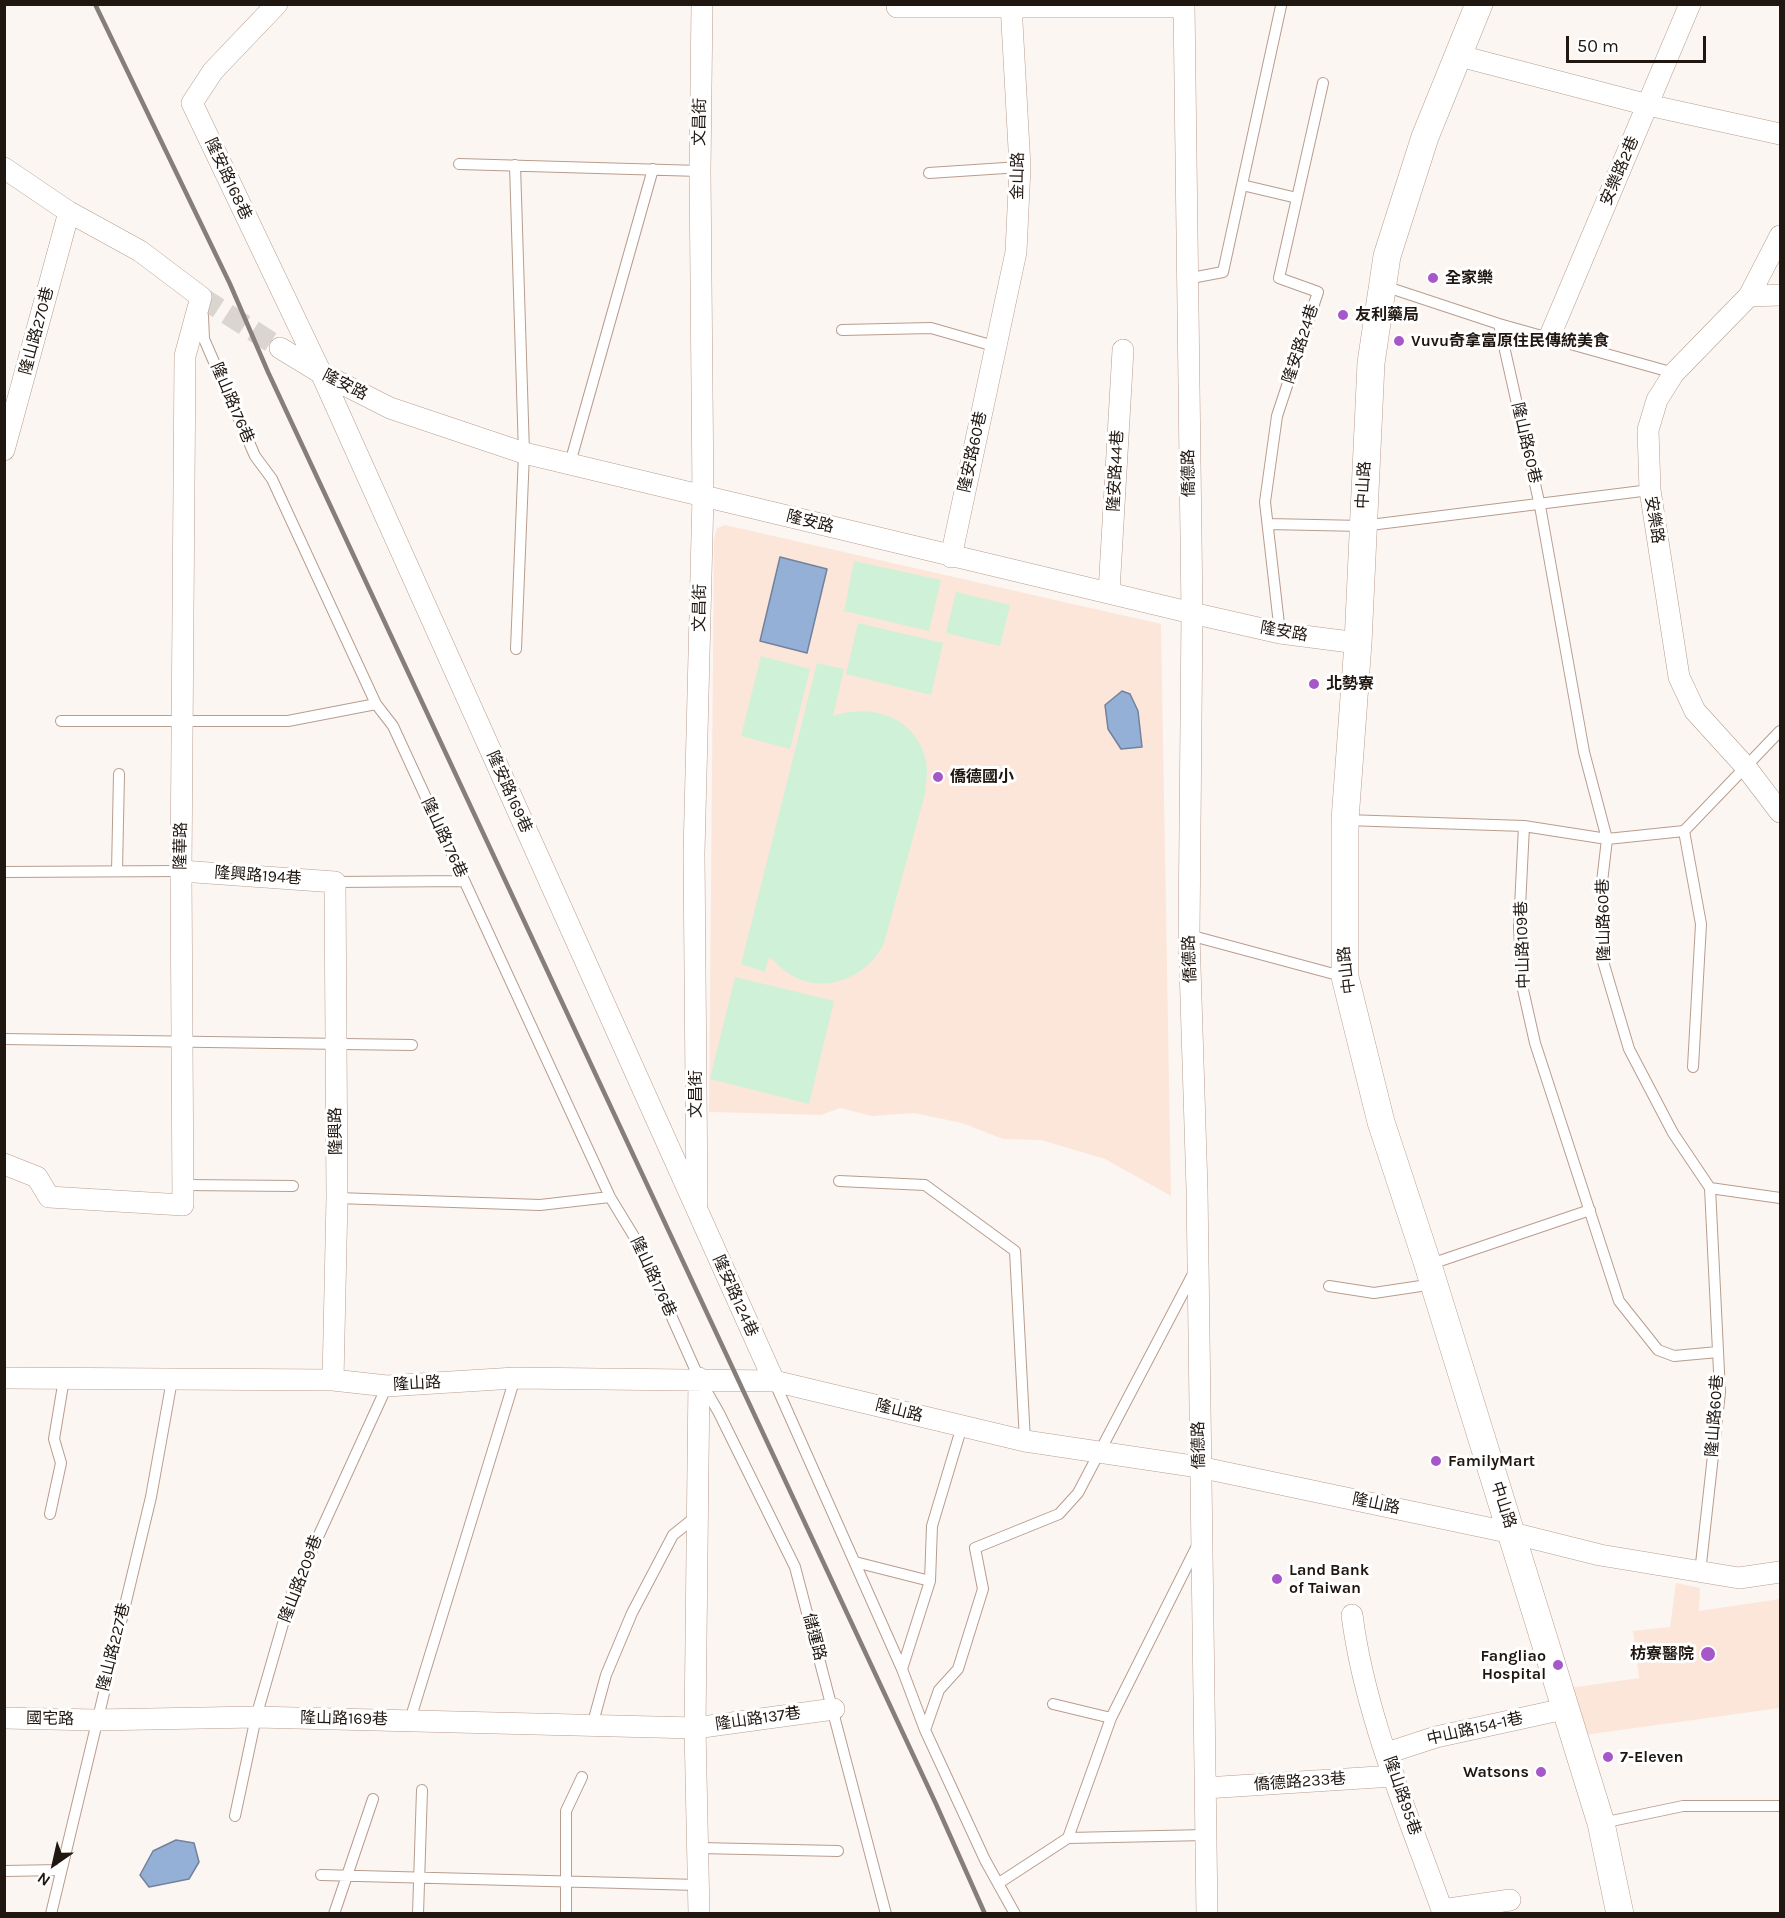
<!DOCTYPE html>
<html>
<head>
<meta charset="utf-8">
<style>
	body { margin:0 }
	#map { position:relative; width:1785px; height:1918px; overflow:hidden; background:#fcf6f2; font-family:Karla,sans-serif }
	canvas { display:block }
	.frame { position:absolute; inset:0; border:6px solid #201711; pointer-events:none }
	.north { position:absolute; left:24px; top:1834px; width:60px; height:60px; -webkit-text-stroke:4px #fff; paint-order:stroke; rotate:214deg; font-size:16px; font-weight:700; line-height:24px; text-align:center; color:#201711 }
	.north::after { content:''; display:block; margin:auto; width:21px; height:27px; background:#201711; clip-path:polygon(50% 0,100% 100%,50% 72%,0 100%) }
	.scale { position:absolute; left:1566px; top:36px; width:140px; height:27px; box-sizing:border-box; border:3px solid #201711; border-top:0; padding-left:8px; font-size:18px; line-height:21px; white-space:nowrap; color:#201711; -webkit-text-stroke:4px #fff; paint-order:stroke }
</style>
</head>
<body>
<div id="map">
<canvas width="1785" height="1918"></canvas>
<div class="frame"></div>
<div class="north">N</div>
<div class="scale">50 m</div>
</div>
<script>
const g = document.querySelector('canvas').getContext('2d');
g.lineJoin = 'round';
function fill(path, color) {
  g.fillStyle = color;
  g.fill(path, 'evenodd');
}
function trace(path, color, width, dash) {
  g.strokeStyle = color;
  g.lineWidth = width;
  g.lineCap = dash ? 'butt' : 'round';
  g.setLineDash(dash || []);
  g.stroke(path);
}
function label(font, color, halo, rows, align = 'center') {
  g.font = font + ' Karla,"Noto Sans TC",sans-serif';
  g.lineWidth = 6;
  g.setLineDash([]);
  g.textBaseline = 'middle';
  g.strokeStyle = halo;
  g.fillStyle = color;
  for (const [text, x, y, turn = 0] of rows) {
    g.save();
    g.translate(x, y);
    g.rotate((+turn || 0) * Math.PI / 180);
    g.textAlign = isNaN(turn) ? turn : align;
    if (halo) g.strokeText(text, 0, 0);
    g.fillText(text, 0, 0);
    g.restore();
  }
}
const built = new Path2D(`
	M725 525 1161 624 1171 1196 1105 1159 1041 1140 1003 1139 962 1123 914 1113 872 1116 840 1108 821 1115 709 1112 714 539 717 528Z
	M1676 1583 1700 1588 1699 1611 1780 1599V1708L1570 1737 1556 1690 1639 1678 1633 1631 1670 1627Z`);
const green = new Path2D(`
	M854 561 941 580 929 631 844 611Z
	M956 592 1010 605 1000 646 946 633Z
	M858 623 943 643 931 695 846 674Z
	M761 656 810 669 790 749 741 736Z
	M817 663 844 669 833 716C871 703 916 716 926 761 928 771 926 783 925 794L884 943C870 973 833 993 799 979 788 975 779 965 769 957L765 972 741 964Z
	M735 977 834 1001 809 1104 710 1079Z`);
const water = new Path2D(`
	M780 557 827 569 807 653 760 641Z
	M1122 691 1130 694 1138 711 1142 747 1121 749 1108 729 1105 705Z
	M176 1840 194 1843 199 1862 189 1879 149 1887 140 1875 153 1851Z`);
const minorTunnel = new Path2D(`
	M201 297 280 348`);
const service = new Path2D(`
	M459 164 700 171
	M515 165 524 453 516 649
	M929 173 1020 167
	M1242 185 1297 198
	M1186 279 1223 272 1281 6
	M1384 286 1499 324 1674 373
	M203 316 204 339 255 456 272 479 376 704 393 726 610 1197 641 1248 699 1378 719 1413 795 1567 886 1914
	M1499 324 1540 506 1584 752 1607 839 1602 882V958L1629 1049 1673 1133 1710 1188 1720 1392 1700 1573
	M842 330 931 328 994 346
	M570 463 653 169
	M1268 524 1362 526 1650 490
	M1280 633 1265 502 1277 416 1318 292 1279 278 1323 83
	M61 721H288L376 704
	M1346 820 1524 826
	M1684 831 1701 924 1693 1067
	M117 871 119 774
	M4 872 181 871
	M335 882 464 881
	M1189 935 1345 977
	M4 1039 412 1045
	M839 1181 925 1185 1015 1251 1025 1441
	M183 1185 293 1186
	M1710 1188 1780 1198
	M337 1198 540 1205 610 1197
	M1428 1265 1590 1210
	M1329 1286 1374 1293 1434 1284
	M1718 1352 1674 1356 1658 1350 1619 1301 1535 1043 1522 985 1519 927 1524 826 1607 839 1684 831 1780 731
	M774 1381 902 1669 925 1730 985 1860 1015 1914
	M50 1514 61 1463 54 1439 64 1379
	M855 1562 930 1581
	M902 1669 930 1581 932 1526 962 1426
	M1053 1704 1111 1718
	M410 1720 515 1378
	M592 1726 606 1675 632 1613 673 1535 698 1515
	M925 1730 939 1690 958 1669 983 1589 975 1548 1059 1514 1078 1493 1194 1272
	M235 1816 256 1717 291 1596 387 1386
	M1602 1823 1683 1806H1780
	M1068 1838 1206 1835
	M699 1848 838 1851
	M4 1871 61 1870
	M321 1875 698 1885
	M999 1883 1068 1838 1111 1718 1198 1544
	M51 1914 151 1497 172 1380
	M334 1914 373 1799
	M418 1914 422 1790
	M566 1914V1811L582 1777`);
const minor = new Path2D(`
	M277 4 213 71 192 103 321 373 774 1381
	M1184 4 1192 613 1189 935 1197 1189 1207 1914
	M897 7H1184
	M1456 55 1648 105 1780 134
	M4 168 69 212 140 251 201 297 185 356 181 871 183 1205 49 1197 37 1177 4 1164
	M1780 236 1749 296 1674 373 1657 400 1648 430 1650 490 1679 677 1695 711 1745 766 1780 812
	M1749 296 1780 295
	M1549 338 1690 4
	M280 348 321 373 390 408 524 453 1192 613 1280 633 1358 643
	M4 450 69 212
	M951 557 1016 252 1020 167 1011 4
	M1109 592 1123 350
	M181 871 335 882 337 1198 333 1380
	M697 1204 694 853 703 496 700 171 702 4
	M4 1378 333 1380 387 1386 515 1378 774 1381 1025 1441 1199 1467 1512 1533 1600 1555 1739 1578 1780 1572
	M1352 1615C1365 1716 1408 1814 1442 1910L1510 1900
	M4 1718 96 1720 256 1717 695 1728 834 1709
	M1387 1753 1436 1737 1564 1709
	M1205 1788 1394 1776
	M699 1914 695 1728 699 1378`);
const tertiary = new Path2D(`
	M1479 4 1425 137 1387 256 1371 363 1358 643 1345 820V977L1381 1122 1428 1265 1601 1823 1620 1914`);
const rail = new Path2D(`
	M95 4 230 284 268 372 936 1804 985 1914`);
const markers = [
	[1433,278,6,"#a658ca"],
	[1343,315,6,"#a658ca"],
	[1399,341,6,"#a658ca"],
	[1314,684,6,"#a658ca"],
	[938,777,6,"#a658ca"],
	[1436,1461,6,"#a658ca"],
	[1277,1579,6,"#a658ca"],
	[1708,1654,8,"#a658ca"],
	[1558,1665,6,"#a658ca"],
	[1608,1757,6,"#a658ca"],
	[1541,1772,6,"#a658ca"]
];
const streetNames = [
	["文昌街",700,122,-89],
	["安樂路2巷",1620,171,-67],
	["金山路",1018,176,-89],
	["隆安路168巷",228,179,65],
	["隆山路270巷",37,331,-75],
	["隆安路24巷",1301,344,-72],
	["隆安路",345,385,27],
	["隆山路176巷",232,403,67],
	["隆山路60巷",1526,443,77],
	["隆安路60巷",973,452,-78],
	["隆安路44巷",1116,471,-87],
	["僑德路",1189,473,-91],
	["中山路",1364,485,-87],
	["安樂路",1654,520,81],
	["隆安路",810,522,14],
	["文昌街",700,608,-89],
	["隆安路",1284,632,10],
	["隆安路169巷",509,792,66],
	["隆山路176巷",444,838,65],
	["隆華路",181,846,-89],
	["隆興路194巷",258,876,4],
	["隆山路60巷",1604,920,-91],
	["中山路109巷",1523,945,-92],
	["僑德路",1190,959,-92],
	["中山路",1347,970,-97],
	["文昌街",696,1094,-90],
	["隆興路",336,1131,-91],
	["隆山路176巷",653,1277,65],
	["隆安路124巷",735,1296,66],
	["隆山路",417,1384,-3],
	["隆山路",899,1411,14],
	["隆山路60巷",1715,1416,-86],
	["僑德路",1199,1445,-91],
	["隆山路",1376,1504,12],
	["中山路",1503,1505,72],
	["隆山路209巷",301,1579,-69],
	["儲運路",814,1637,75],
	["隆山路227巷",114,1647,-76],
	["國宅路",50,1719,1],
	["隆山路169巷",344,1719,1],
	["隆山路137巷",758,1719,-8],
	["中山路154-1巷",1475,1729,-13],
	["僑德路233巷",1300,1782,-4],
	["隆山路95巷",1402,1796,71]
];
const poiNames = [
	["全家樂",1445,278],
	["友利藥局",1355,315],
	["Vuvu奇拿富原住民傳統美食",1411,341],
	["北勢寮",1326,684],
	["僑德國小",950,777],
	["FamilyMart",1448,1461],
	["Land Bank",1289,1570],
	["of Taiwan",1289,1588],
	["枋寮醫院",1694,1654,"right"],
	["Fangliao",1546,1656,"right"],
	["Hospital",1546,1674,"right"],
	["7-Eleven",1620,1757],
	["Watsons",1529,1772,"right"]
];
fill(built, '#fce6da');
fill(green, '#cef1d8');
fill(water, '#95b0d7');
trace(water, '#72829c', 1.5);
trace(minorTunnel, '#dbd5d0', 21, [21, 10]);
trace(service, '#b89d8e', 12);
trace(minor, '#b89d8e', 22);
trace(tertiary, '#b89d8e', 28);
trace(service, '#fff', 10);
trace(minor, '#fff', 21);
trace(tertiary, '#fff', 27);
trace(rail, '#857e79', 4.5);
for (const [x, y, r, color] of markers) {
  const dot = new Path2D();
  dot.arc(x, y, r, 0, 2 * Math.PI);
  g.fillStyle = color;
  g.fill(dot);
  trace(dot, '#fff', 2);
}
label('16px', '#201711', '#fff', streetNames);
label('bold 16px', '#201711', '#fff', poiNames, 'left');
</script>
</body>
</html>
